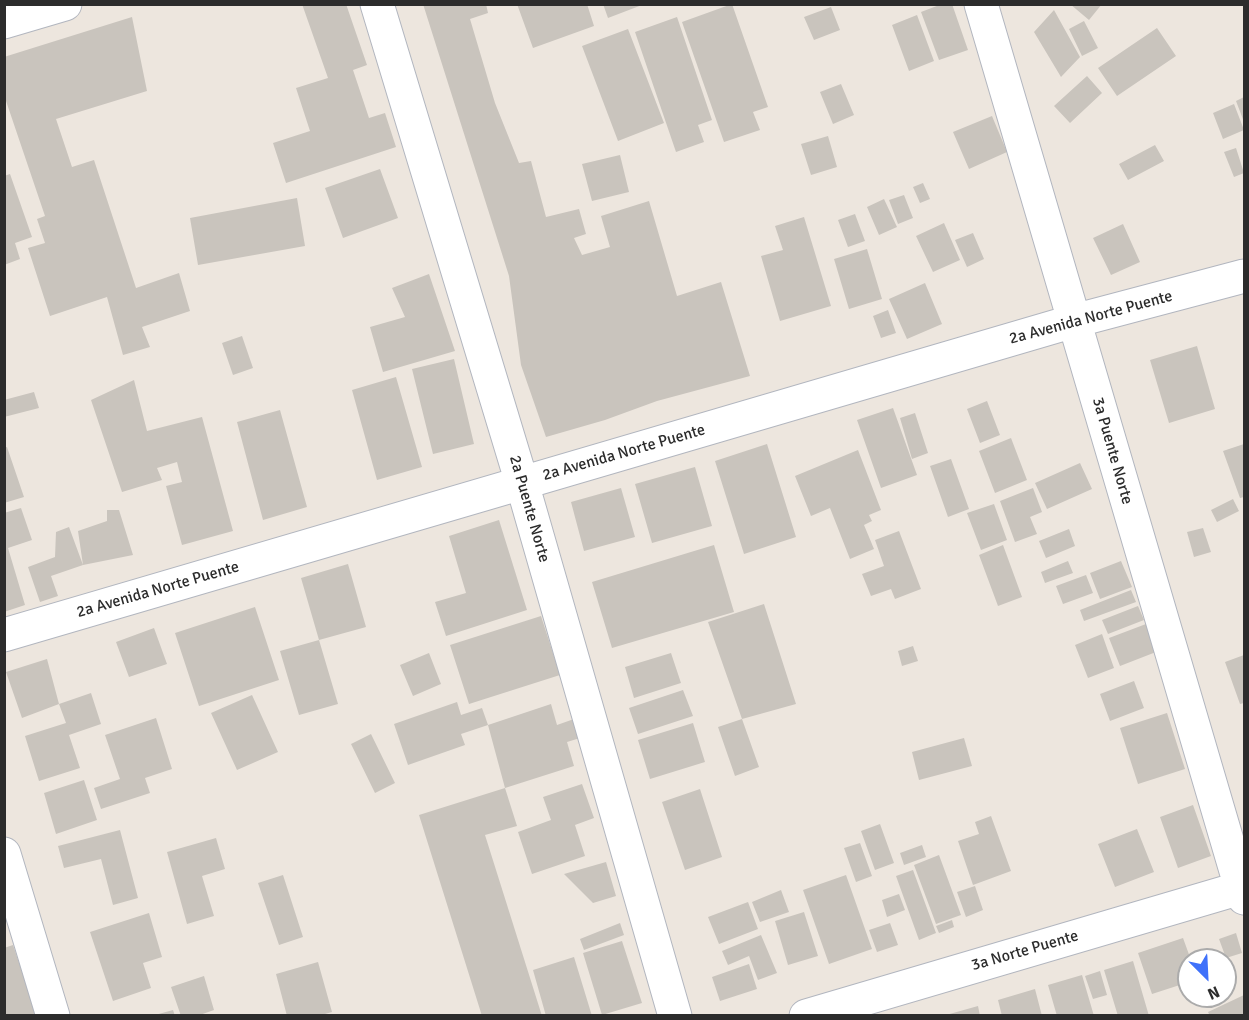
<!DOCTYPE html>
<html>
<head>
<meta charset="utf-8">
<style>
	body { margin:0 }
	#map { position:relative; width:1249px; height:1020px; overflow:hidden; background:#ede6de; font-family:Signika,sans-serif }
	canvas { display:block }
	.frame { position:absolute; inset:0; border:6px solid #2c2c2c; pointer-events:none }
	.north { position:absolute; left:1177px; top:948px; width:60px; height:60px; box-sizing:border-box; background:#fff; border:2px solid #ababab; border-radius:50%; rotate:156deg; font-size:16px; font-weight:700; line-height:24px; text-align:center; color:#2c2c2c }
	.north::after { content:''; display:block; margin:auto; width:21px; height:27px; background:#3f71fa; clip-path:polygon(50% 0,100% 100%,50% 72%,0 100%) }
</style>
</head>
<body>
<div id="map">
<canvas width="1249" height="1020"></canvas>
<div class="frame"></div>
<div class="north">N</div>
</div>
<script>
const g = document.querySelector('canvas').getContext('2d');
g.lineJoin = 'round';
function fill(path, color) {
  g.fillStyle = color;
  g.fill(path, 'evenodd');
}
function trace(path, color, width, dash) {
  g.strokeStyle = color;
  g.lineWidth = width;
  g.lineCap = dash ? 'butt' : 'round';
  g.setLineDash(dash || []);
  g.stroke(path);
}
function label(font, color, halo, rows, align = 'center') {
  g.font = font + ' Signika,sans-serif';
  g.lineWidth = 6;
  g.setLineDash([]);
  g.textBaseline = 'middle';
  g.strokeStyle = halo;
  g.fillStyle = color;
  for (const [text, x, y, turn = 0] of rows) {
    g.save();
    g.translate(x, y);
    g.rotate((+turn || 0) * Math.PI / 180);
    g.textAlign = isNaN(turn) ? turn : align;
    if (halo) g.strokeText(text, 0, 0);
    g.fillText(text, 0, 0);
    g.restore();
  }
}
const building = new Path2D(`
	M302 4H346L367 65 353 70 369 118 385 113 396 147 286 183 273 143 310 131 296 88 328 78Z
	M423 4H486L488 13 470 19 495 103 519 163 531 161 546 217 579 209 586 234 574 238 582 255 610 247 601 216 649 201 677 296 721 282 750 376 657 401 605 420 546 437 521 365 509 276Z
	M517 4H587L594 26 533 48Z
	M603 4H642V5L608 18Z
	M732 4 768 107 753 112 760 130 724 142 682 22Z
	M942 4H952L968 50 939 60 921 12Z
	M1070 4H1102L1089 20Z
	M831 7 840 30 814 40 804 17Z
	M1054 10 1080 57 1061 77 1034 32Z
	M917 15 934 61 909 71 892 25Z
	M132 17 147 91 56 119 72 167 94 160 136 288 179 273 190 311 142 327 150 347 123 355 107 297 50 316 28 248 45 243 37 219 45 216 4 95V57Z
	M677 17 712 120 698 125 704 142 676 152 635 32Z
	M1084 21 1098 48 1082 56 1069 29Z
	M1157 28 1176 56 1117 96 1098 68Z
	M628 29 664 123 618 141 582 46Z
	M1087 76 1102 93 1070 123 1054 106Z
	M841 84 854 115 833 124 820 92Z
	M1244 97V122L1236 101Z
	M1234 104 1244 130 1223 139 1213 113Z
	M992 116 1007 152 969 169 953 132Z
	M828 136 837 167 811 175 801 144Z
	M1155 145 1164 161 1128 180 1119 164Z
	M1236 148 1244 173 1234 177 1224 152Z
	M620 155 629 192 592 201 582 164Z
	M380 169 398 218 343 238 325 188Z
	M10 174 32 237 15 243 20 259 4 265V176Z
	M923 183 930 199 920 203 913 187Z
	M904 195 913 218 898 224 889 200Z
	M297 198 305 246 198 265 190 218Z
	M884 199 897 227 879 235 867 207Z
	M855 214 865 241 848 247 838 220Z
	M804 217 831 306 780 321 761 256 783 250 775 226Z
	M944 223 960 260 933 272 916 236Z
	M1123 224 1140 262 1111 275 1093 238Z
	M973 233 984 259 967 267 955 240Z
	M867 249 882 299 849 309 834 259Z
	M429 274 455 351 383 372 370 327 405 317 392 288Z
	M925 283 942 324 907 339 889 299Z
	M888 310 896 333 881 338 873 316Z
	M242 336 253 368 233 375 222 343Z
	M1197 346 1215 409 1169 423 1150 360Z
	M454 359 474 444 433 454 412 369Z
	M396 377 422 467 377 480 352 390Z
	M134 380 147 431 202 417 233 531 182 545 166 486 182 482 177 462 157 468 162 480 122 492 91 400Z
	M34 392 39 408 4 417V400Z
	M987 401 1000 435 980 443 967 409Z
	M893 408 917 475 881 488 857 420Z
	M280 410 307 507 263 520 237 422Z
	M915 413 928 453 912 459 900 418Z
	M1011 438 1027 480 995 493 979 451Z
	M767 444 796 537 744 554 715 461Z
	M1244 444V497L1240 498 1223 451Z
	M7 447 24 497 4 503V448Z
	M858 450 881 510 869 515 872 521 864 525 874 549 850 559 830 508 811 516 795 476Z
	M951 459 969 509 948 517 930 466Z
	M1080 463 1092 489 1047 509 1035 483Z
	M695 467 712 526 652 543 635 484Z
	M621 488 635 537 584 551 571 502Z
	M1033 488 1042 512 1030 517 1037 534 1015 542 1000 501Z
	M1233 499 1239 511 1217 522 1211 510Z
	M994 504 1007 540 981 550 967 513Z
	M21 508 32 540 8 548 25 605 4 612V513Z
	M107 510H119L133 555 83 565 78 531 107 521Z
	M499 520 527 610 446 636 435 602 466 593 449 536Z
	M69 527 83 565 51 576 58 596 40 602 28 567 55 557 56 532Z
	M1203 528 1211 552 1194 557 1187 532Z
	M1069 529 1075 546 1046 558 1039 541Z
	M899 531 921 589 895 599 891 589 871 596 862 574 884 566 875 540Z
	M714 545 734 612 612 648 592 582Z
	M1003 545 1022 597 998 606 979 555Z
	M1068 561 1073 573 1045 583 1041 572Z
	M1121 561 1132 587 1100 599 1090 573Z
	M348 564 366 627 319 640 301 578Z
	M1086 575 1093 593 1063 604 1056 586Z
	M1131 590 1136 602 1084 621 1080 610Z
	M764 604 796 704 742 719 759 767 735 776 718 727 742 719 708 622Z
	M1138 606 1144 620 1108 634 1102 620Z
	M255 607 279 680 199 706 175 633Z
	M541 616 560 675 469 704 450 645Z
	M1146 624 1156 652 1120 666 1109 638Z
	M154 628 167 664 129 677 116 642Z
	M1102 634 1114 668 1088 678 1075 645Z
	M319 640 338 704 299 715 280 651Z
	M913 646 918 661 902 666 898 651Z
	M429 653 441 684 413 696 400 665Z
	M671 653 681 683 634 698 625 667Z
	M1244 655V703L1240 704 1225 662Z
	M47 659 59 704 91 693 101 724 69 735 80 768 39 781 25 736 66 723 59 704 22 718 6 672Z
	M1134 681 1144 708 1110 721 1100 694Z
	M683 690 693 716 638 734 629 708Z
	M252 695 278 752 237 770 211 713Z
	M457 702 461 715 482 708 488 725 551 704 557 725 574 719 580 738 567 742 574 766 505 788 488 725 461 734 465 745 408 765 394 724Z
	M1167 713 1185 769 1138 784 1120 728Z
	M156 718 172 769 145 778 150 793 101 809 94 788 120 779 105 735Z
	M693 723 705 762 650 779 638 740Z
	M371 734 395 783 375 793 351 744Z
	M964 738 972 766 919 780 912 752Z
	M84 780 97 820 56 834 44 793Z
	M582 784 594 818 575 825 585 856 532 874 518 832 551 820 543 797Z
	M505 788 517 826 485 835 542 1016H482L419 815Z
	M700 789 722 857 685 870 662 802Z
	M1193 805 1211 856 1178 868 1160 817Z
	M991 816 1011 871 973 885 958 841 979 834 975 822Z
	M880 824 894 863 875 870 861 831Z
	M1137 829 1154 872 1115 887 1098 844Z
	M120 830 138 898 113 905 101 859 64 868 58 846Z
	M216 838 225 869 202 876 214 916 187 924 167 852Z
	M860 843 872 876 856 882 844 848Z
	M922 845 926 857 904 865 900 853Z
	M939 855 961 915 936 924 914 865Z
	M606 862 616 896 593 903 564 874Z
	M913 870 936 933 919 940 896 876Z
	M283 875 303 937 279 945 258 883Z
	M846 875 872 949 829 964 803 890Z
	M975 886 983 910 966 917 957 892Z
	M781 890 789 912 760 922 752 902Z
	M899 894 905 910 887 917 882 900Z
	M748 902 758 929 719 944 708 917Z
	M804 912 818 956 788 965 775 921Z
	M149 913 162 957 143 963 151 988 113 1001 90 932Z
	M952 920 954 927 939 933 936 926Z
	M620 923 624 935 584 950 580 939Z
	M890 923 898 945 877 952 869 930Z
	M1236 933 1242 953 1226 958 1219 939Z
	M761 935 777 973 758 980 749 956 728 965 722 951Z
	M1183 938 1191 960 1189 982 1152 994 1138 953Z
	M622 941 642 1003 602 1015 583 953Z
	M13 945 36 1013 30 1016H4V948Z
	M574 957 592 1016H546L533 970Z
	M1133 961 1149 1016H1118L1104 970Z
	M318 962 332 1012 318 1016H287L276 974Z
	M749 964 757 989 720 1001 712 977Z
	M1100 971 1107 995 1093 999 1085 976Z
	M1082 975 1094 1016H1057L1048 985Z
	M204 976 214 1010 197 1016H181L171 987Z
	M1035 989 1042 1016H1002L998 1000Z
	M1244 995V1016H1210L1208 1012Z
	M1200 996H1220L1221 1000 1204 1006Z
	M978 1006 980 1016H946V1015Z
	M173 1010 175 1016H155V1015Z`);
const street = new Path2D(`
	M377 4 522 483 675 1016
	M981 4 1244 898
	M4 22 65 4
	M4 635 1074 321 1244 276
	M4 854 53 1016
	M806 1016 1244 887`);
const streetNames = [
	["2a Avenida Norte Puente",1091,318,-15],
	["3a Puente Norte",1112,451,74],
	["2a Avenida Norte Puente",624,453,-16],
	["2a Puente Norte",529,509,74],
	["2a Avenida Norte Puente",158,590,-16],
	["3a Norte Puente",1025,951,-16]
];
fill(building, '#c9c4bd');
trace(street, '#b2b6bf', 35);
trace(street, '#fff', 33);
label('16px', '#2c2c2c', '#fff', streetNames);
</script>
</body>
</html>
